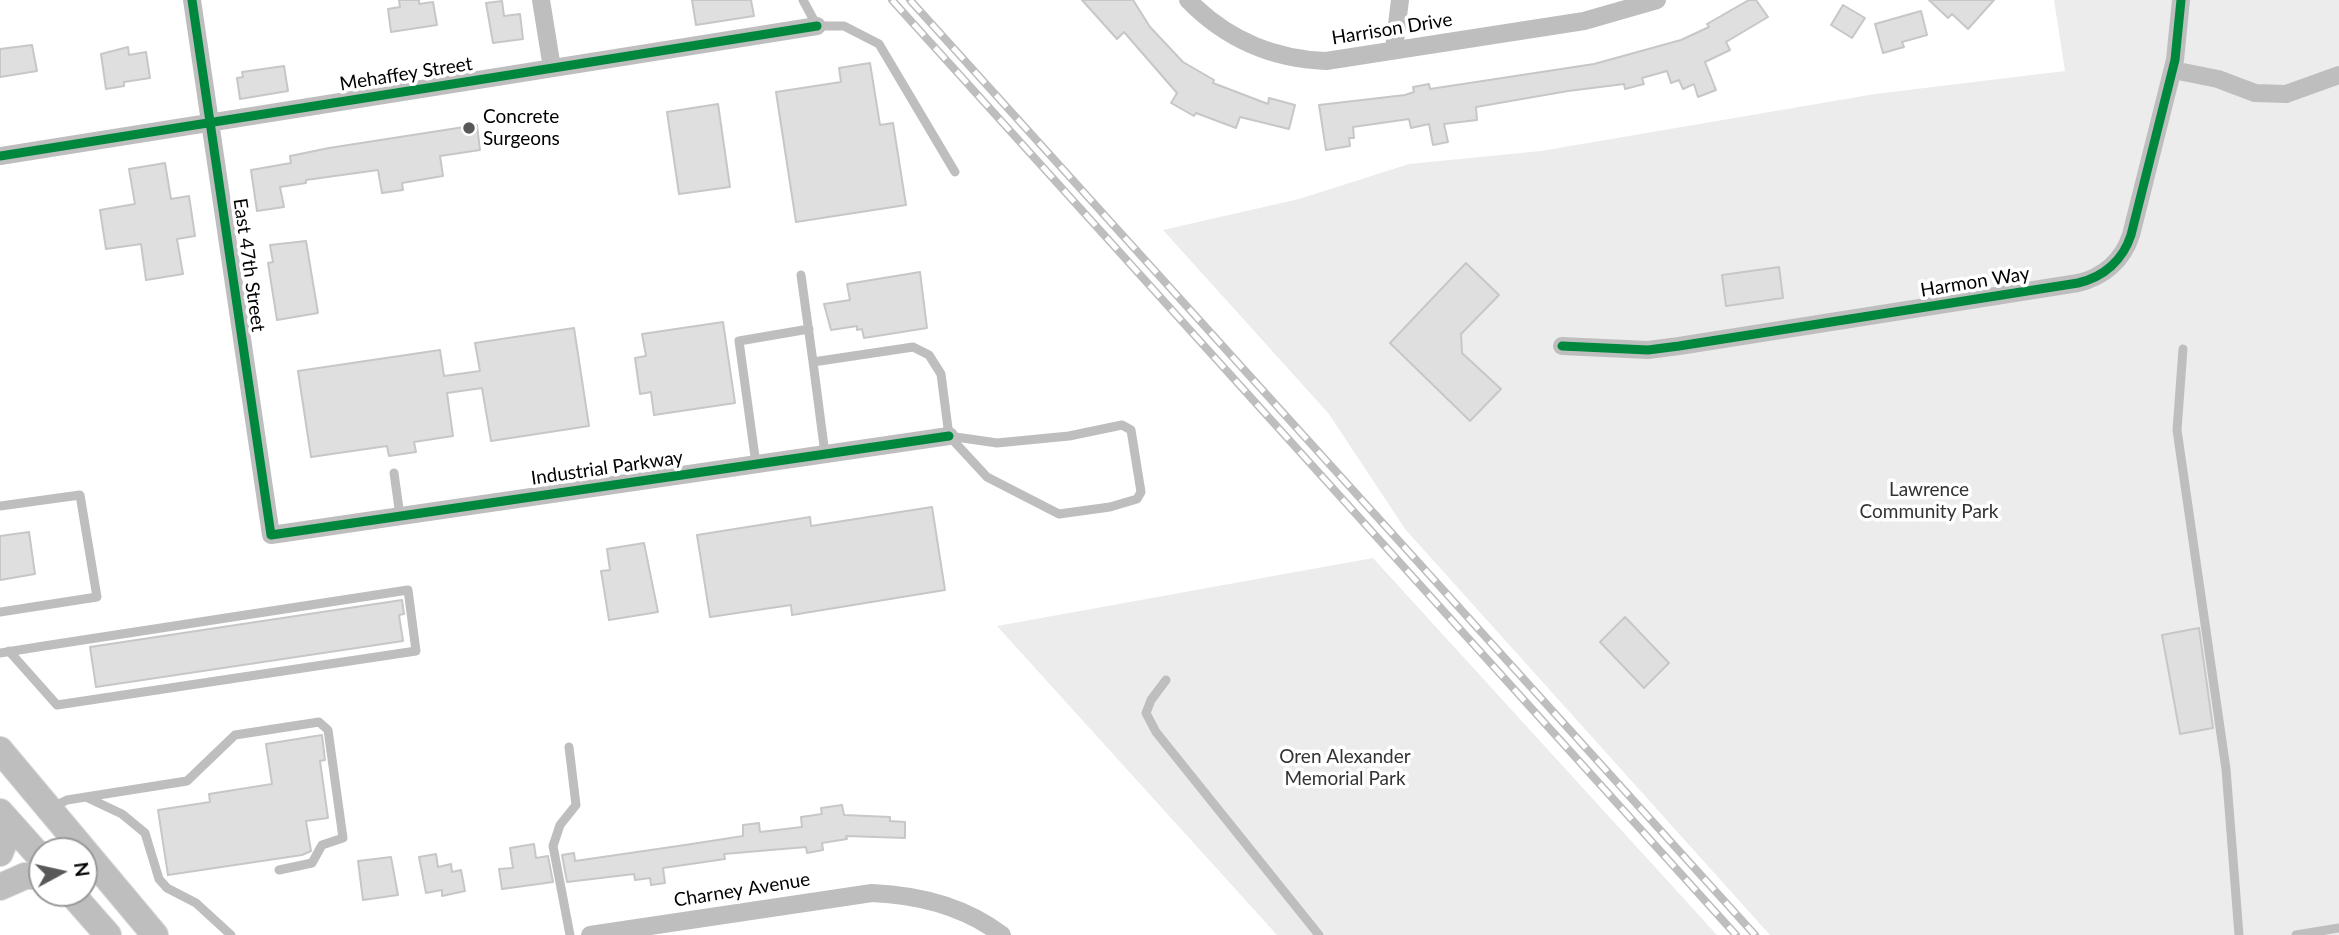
<!DOCTYPE html>
<html>
<head>
<meta charset="utf-8">
<style>
	body { margin:0 }
	#map { position:relative; width:2339px; height:935px; overflow:hidden; background:#fff; font-family:Lato,sans-serif }
	canvas { display:block }
	.north { position:absolute; left:28px; top:837px; width:70px; height:70px; box-sizing:border-box; background:#fff; border:2px solid #999; border-radius:50%; rotate:82deg; font-size:19px; font-weight:700; line-height:28px; text-align:center; color:#000 }
	.north::after { content:''; display:block; margin:auto; width:24px; height:32px; background:#595959; clip-path:polygon(50% 0,100% 100%,50% 72%,0 100%) }
</style>
</head>
<body>
<div id="map">
<canvas width="2339" height="935"></canvas>
<div class="north">N</div>
</div>
<script>
const g = document.querySelector('canvas').getContext('2d');
g.lineJoin = 'round';
function fill(path, color) {
  g.fillStyle = color;
  g.fill(path, 'evenodd');
}
function trace(path, color, width, dash) {
  g.strokeStyle = color;
  g.lineWidth = width;
  g.lineCap = dash ? 'butt' : 'round';
  g.setLineDash(dash || []);
  g.stroke(path);
}
function label(font, color, halo, rows, align = 'center') {
  g.font = font + ' Lato,sans-serif';
  g.lineWidth = 7;
  g.setLineDash([]);
  g.textBaseline = 'middle';
  g.strokeStyle = halo;
  g.fillStyle = color;
  for (const [text, x, y, turn = 0] of rows) {
    g.save();
    g.translate(x, y);
    g.rotate((+turn || 0) * Math.PI / 180);
    g.textAlign = isNaN(turn) ? turn : align;
    if (halo) g.strokeText(text, 0, 0);
    g.fillText(text, 0, 0);
    g.restore();
  }
}
const green = new Path2D(`
	M2054 0H2339V935H1770L1405 529 1329 414 1163 230 1299 199 1409 164 1541 151 1875 94 2065 71Z
	M1373 558 1717 935H1277L997 626Z`);
const building = new Path2D(`
	M399 0H419V4L433 2 437 25 391 32 388 9 400 7Z
	M692 0H751L754 16 696 25Z
	M1082 0H1133L1150 27 1183 62 1214 80 1213 83 1268 104 1269 98 1295 105 1289 129 1240 117 1236 128 1196 113 1194 116 1171 103 1177 93 1124 32 1117 39Z
	M1749 0H1756L1768 17 1726 42 1730 50 1705 62 1716 90 1698 97 1694 84 1683 89 1679 80 1671 83 1667 71 1642 78 1644 84 1625 89 1624 84 1568 91 1476 107 1477 120 1444 124 1448 142 1433 145 1429 124 1411 128 1409 119 1353 127 1354 138H1349L1350 146 1326 150 1319 105 1405 95 1414 92 1413 87 1429 84 1430 89 1594 64 1681 40 1709 27 1707 24Z
	M1929 0H1994L1968 29 1952 14 1948 18Z
	M502 1 504 16 520 14 523 39 493 43 486 3Z
	M1843 5 1865 18 1852 38 1831 25Z
	M1921 11 1927 35 1902 42 1904 47 1883 53 1875 24Z
	M32 45 37 71 0 77V49Z
	M128 47 129 55 146 52 150 78 124 82V86L106 89 101 54Z
	M870 63 880 125 893 123 906 205 796 222 776 92 841 82 839 68Z
	M284 66 288 91 240 99 237 78 243 77 242 72Z
	M718 104 730 187 679 194 667 112Z
	M477 125 480 150 440 156 443 176 402 183 403 190 382 193 378 170 306 180V183L280 187 284 207 257 211 251 170 291 163 290 156 329 148Z
	M165 163 171 199 189 196 195 236 177 239 183 274 146 280 141 244 106 249 100 210 135 204 129 169Z
	M306 241 318 313 277 320 268 263 273 262 270 245Z
	M1466 263 1499 295 1461 334 1462 353 1501 389 1470 421 1390 343Z
	M1779 267 1783 298 1726 306 1722 275Z
	M920 272 927 328 864 338 862 329 857 330V326L831 330 824 304 850 300 847 284Z
	M723 322 735 403 654 415 651 392 640 394 635 358 646 356 642 334Z
	M574 328 589 426 491 441 482 388 447 393 453 436 414 442 416 452 389 456 387 446 311 457 298 371 440 350 444 376 480 371 475 343Z
	M932 507 945 590 792 615 791 605 710 617 697 535 810 517 811 526Z
	M29 532 35 574 0 580V536Z
	M644 543 658 612 609 620 601 571 610 570 607 549Z
	M402 600 404 614 399 615 403 641 96 687 90 647Z
	M1625 617 1669 663 1644 688 1600 642Z
	M2199 628 2213 728 2180 734 2162 635Z
	M322 735 325 760 320 761 328 818 306 821 311 851 302 855 168 875 158 810 210 802 209 794 272 784 266 744Z
	M842 805 844 815 890 817V821L905 822V838L846 836 847 839 822 843 823 850 807 853 806 847 724 854 725 859 663 868 665 883 651 885 650 878 635 880 634 874 567 882 562 855 574 853 575 861 685 845 743 836V825L759 823 760 832 802 827 801 817 822 814 821 808Z
	M534 844 536 858 548 856 553 882 502 889 499 869 513 868 510 848Z
	M436 854 438 867 451 864 452 872 461 870 465 891 442 896V890L426 893 419 857Z
	M391 857 398 895 363 900 358 861Z`);
const lane = new Path2D(`
	M803 0 817 26H844L879 44 955 172
	M801 275 813 362
	M2183 349 2177 430 2226 769 2239 935
	M825 454 813 362 913 347 929 355 941 374 949 436 987 477 1059 514 1110 507 1137 499 1141 492 1131 430 1122 425 1069 436 997 443 949 436
	M756 464 739 341 809 329
	M394 473 400 516
	M0 506 80 495 97 597 0 612
	M0 653 44 646 408 590 416 651 57 705 9 651
	M1166 680 1151 700 1146 713 1156 732 1319 935
	M569 747 576 805 560 825 553 846 570 935
	M88 798 122 814 145 833 159 879 167 888 196 903 231 935
	M51 808 67 800 187 781 235 735 319 722 328 730 343 838 322 845 312 863 279 870
	M2296 935 2339 928`);
const street = new Path2D(`
	M192 0 271 535 949 436
	M541 0 552 68
	M1188 0C1226 39 1272 59 1326 61L1584 21 1657 0
	M1394 49 1400 0
	M2173 70 2218 79 2255 93 2286 94 2339 75
	M0 156 817 26
	M1562 346 1648 350 1679 346 2078 283C2104 277 2123 260 2131 235L2175 60 2181 0
	M590 935 872 893C918 895 964 906 1002 935`);
const primary = new Path2D(`
	M0 750 155 935
	M0 812 42 859
	M0 853 11 825
	M0 887 25 876H42
	M71 893 108 935`);
const rail = new Path2D(`
	M892 0 1736 935
	M910 0 1755 935`);
const cycleway = new Path2D(`
	M192 0 271 535 949 436
	M0 156 817 26
	M1562 346 1648 350 1679 346 2078 283C2104 277 2123 260 2131 235L2175 60 2181 0`);
const markers = [
	[469,128,7,"#595959"]
];
const streetNames = [
	["Harrison Drive",1392,29,-9],
	["Mehaffey Street",406,74,-9],
	["East 47th Street",249,265,82],
	["Harmon Way",1975,282,-9],
	["Industrial Parkway",607,468,-8],
	["Charney Avenue",742,890,-9]
];
const poiNames = [
	["Concrete",483,117],
	["Surgeons",483,139]
];
const parkNames = [
	["Lawrence",1929,490],
	["Community Park",1929,512],
	["Oren Alexander",1345,757],
	["Memorial Park",1345,779]
];
fill(green, '#ececec');
fill(building, '#dfdfdf');
trace(building, '#c7c7c7', 2);
trace(primary, '#dbdbdb', 28);
trace(lane, '#bebebe', 9);
trace(street, '#bebebe', 18);
trace(primary, '#bebebe', 26);
trace(rail, '#bebebe', 8);
trace(rail, '#fff', 5, [16]);
trace(cycleway, '#00873e', 9);
for (const [x, y, r, color] of markers) {
  const dot = new Path2D();
  dot.arc(x, y, r, 0, 2 * Math.PI);
  g.fillStyle = color;
  g.fill(dot);
  trace(dot, '#fff', 2.5);
}
label('19px', '#000', '#fff', streetNames);
label('19px', '#000', '#fff', poiNames, 'left');
label('19px', '#333', '#fff', parkNames);
</script>
</body>
</html>
